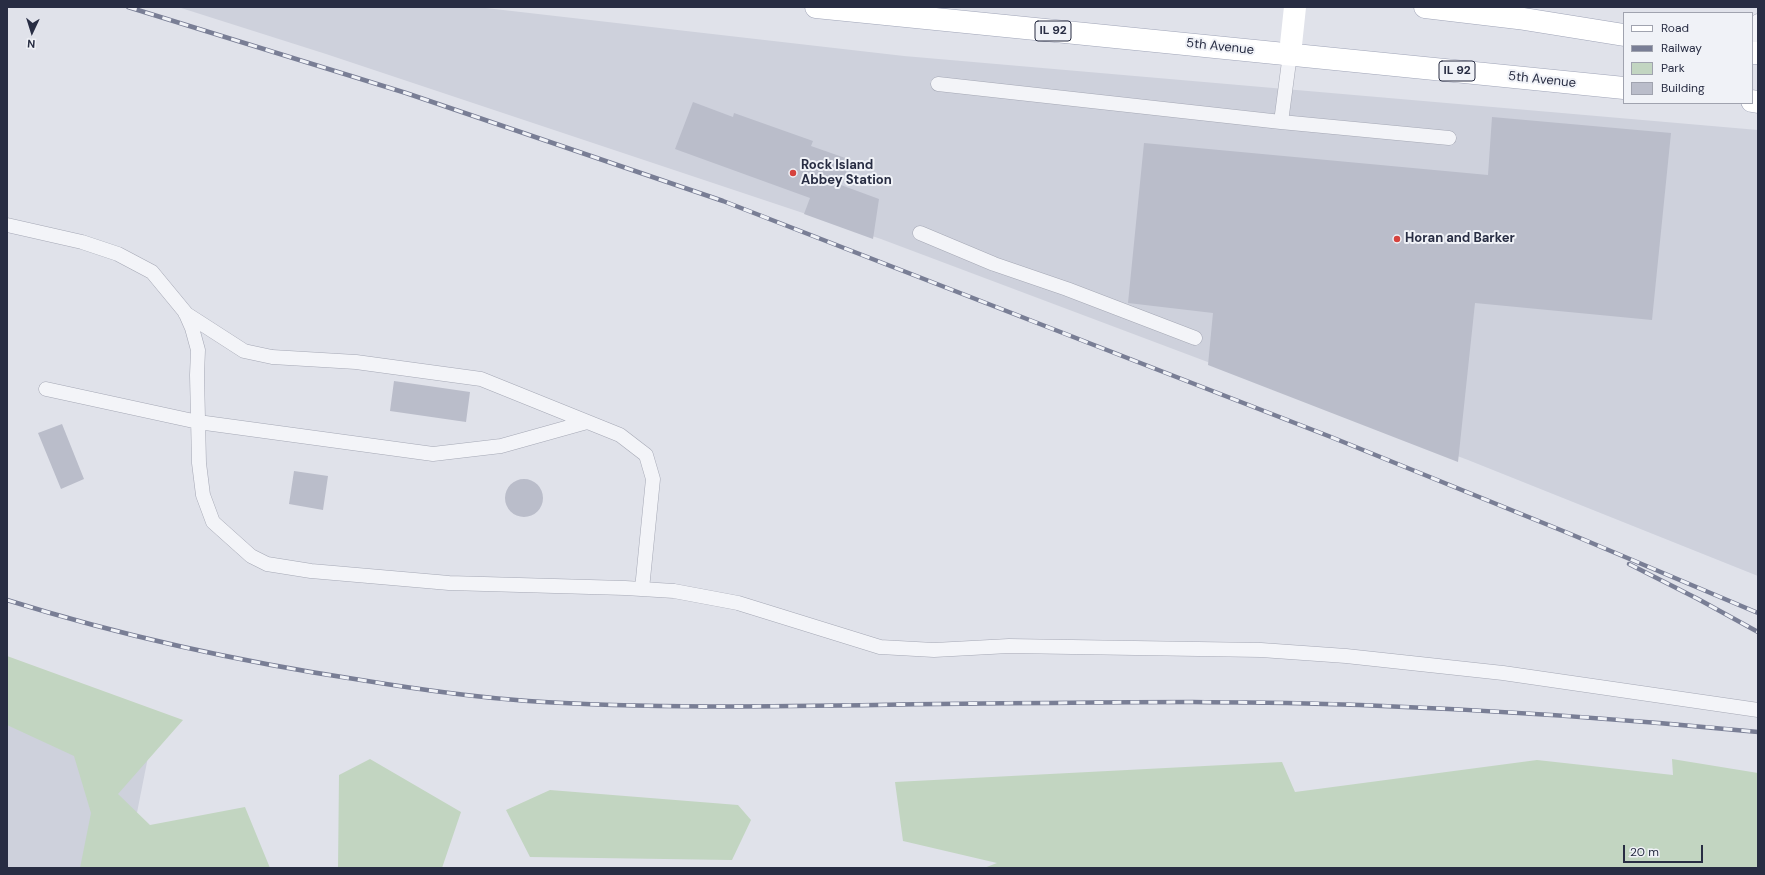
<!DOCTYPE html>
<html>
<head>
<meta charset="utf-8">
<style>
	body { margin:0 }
	#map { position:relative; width:1765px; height:875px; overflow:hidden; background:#e0e2ea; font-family:"DM Sans",sans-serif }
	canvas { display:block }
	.frame { position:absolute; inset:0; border:8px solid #282d43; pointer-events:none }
	.legend { position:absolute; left:1623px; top:12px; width:130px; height:92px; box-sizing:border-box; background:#f0f2f7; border:1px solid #a0a3af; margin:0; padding:5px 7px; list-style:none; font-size:12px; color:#282d43 }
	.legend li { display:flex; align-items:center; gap:8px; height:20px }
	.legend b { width:20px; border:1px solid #a0a3af }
	.north { position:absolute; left:12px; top:12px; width:40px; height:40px; -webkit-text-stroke:3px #f0f2f7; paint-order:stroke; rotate:184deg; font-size:11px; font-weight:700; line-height:16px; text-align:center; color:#282d43 }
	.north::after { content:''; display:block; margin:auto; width:14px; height:18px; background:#282d43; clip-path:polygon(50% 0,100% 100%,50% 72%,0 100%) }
	.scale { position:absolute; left:1623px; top:845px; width:80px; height:18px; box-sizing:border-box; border:2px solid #282d43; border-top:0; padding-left:5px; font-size:12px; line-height:14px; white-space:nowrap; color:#282d43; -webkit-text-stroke:3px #f0f2f7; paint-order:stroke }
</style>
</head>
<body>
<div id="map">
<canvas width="1765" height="875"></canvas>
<div class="frame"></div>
<ul class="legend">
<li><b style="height:5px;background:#fff"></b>Road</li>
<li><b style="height:5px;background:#797e95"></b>Railway</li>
<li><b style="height:11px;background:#c2d5c1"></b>Park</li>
<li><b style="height:11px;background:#babdca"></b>Building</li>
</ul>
<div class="north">N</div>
<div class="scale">20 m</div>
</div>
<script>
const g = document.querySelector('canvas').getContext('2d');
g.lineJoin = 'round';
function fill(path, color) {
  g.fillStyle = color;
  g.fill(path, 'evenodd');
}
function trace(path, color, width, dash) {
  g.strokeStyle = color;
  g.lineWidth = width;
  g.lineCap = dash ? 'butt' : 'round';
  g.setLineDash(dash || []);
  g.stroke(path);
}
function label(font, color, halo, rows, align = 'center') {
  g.font = font + ' "DM Sans",sans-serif';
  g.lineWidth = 4;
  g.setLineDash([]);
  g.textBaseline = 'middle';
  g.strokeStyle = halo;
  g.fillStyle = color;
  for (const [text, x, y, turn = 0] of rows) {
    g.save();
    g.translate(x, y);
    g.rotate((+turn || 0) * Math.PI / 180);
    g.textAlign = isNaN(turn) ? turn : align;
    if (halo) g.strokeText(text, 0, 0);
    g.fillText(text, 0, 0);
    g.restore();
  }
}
const built = new Path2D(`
	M178 7H477L904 56 1758 130V576L1468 460 881 239 326 54Z
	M7 692 149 752 126 868H7Z`);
const green = new Path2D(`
	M7 656 183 720 118 794 150 825 245 807 270 868H80L91 813 74 756 7 725Z
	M370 759 461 812 442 868H338L339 775Z
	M1672 759 1758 773V868H984L997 863 903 841 895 782 1282 762 1295 792 1537 760 1673 775Z
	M550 790 738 805 751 820 732 860 530 857 506 810Z`);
const building = new Path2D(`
	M693 102 733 117 734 113 813 141 811 146 851 160 841 185 879 199 873 239 804 214 810 198 675 149Z
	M1492 117 1671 133 1652 320 1475 303 1458 462 1208 365 1213 313 1128 303 1144 143 1488 175Z
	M394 381 470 392 466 422 390 411Z
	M62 424 84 479 61 489 38 433Z
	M294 471 328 476 323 510 289 504Z
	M505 498a19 19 0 1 1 38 0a19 19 0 1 1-38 0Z`);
const lane = new Path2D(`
	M1752 47 1758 21
	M938 84 1281 122 1449 138
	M1281 122 1290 54
	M7 225 82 242 118 254 152 272 185 312 192 328 198 350 197 375 199 463 203 495 213 522 251 556 267 564 311 571 449 583 625 588 674 591 738 603 880 647 934 650 1009 646 1261 650 1346 656 1503 673 1758 710
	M920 233 994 264 1067 289 1195 338
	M185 313 244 351 272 357 356 362 481 379 620 435 646 455 653 479 642 589
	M46 389 198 422 433 454 501 446 587 422`);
const secondary = new Path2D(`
	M1290 54 1295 7`);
const primary = new Path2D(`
	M816 7 1624 88
	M1425 7 1518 18 1624 35
	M1752 53H1758
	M1752 101 1758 102`);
const rail = new Path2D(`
	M128 7 406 93 723 201 1331 437 1568 533 1758 613
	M1629 564 1698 599 1758 632
	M7 600C122 636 241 662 361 680 416 689 472 697 528 701 702 712 876 703 1050 703 1154 702 1257 701 1360 705 1493 710 1626 719 1758 732`);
const markers = [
	[793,173,4,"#d6433e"],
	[1397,239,4,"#d6433e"]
];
const shields = [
	[1053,31,36],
	[1457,71,36]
];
const shieldNames = [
	["IL 92",1053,31],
	["IL 92",1457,71]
];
const streetNames = [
	["5th Avenue",1220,47,6],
	["5th Avenue",1542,80,6]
];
const poiNames = [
	["Rock Island",801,166],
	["Abbey Station",801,181],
	["Horan and Barker",1405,239]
];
fill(built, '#ced1dc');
fill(green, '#c2d5c1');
fill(building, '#babdca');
trace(lane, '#a5a8b5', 15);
trace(primary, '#9fa4b7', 23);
trace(lane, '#f3f4f8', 14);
trace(secondary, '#fff', 22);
trace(primary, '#fff', 22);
trace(rail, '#797e95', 4.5);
trace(rail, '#f0f2f7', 3, [9]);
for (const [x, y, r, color] of markers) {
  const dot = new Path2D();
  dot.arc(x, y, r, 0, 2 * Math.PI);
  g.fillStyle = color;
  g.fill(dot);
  trace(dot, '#f0f2f7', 1.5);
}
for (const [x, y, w] of shields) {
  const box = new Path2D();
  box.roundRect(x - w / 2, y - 10, w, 20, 3);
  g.fillStyle = '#f0f2f7';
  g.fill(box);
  trace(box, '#282d43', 1);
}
label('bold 12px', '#282d43', null, shieldNames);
label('13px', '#282d43', '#f0f2f7', streetNames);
label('bold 13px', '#282d43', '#f0f2f7', poiNames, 'left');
</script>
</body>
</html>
